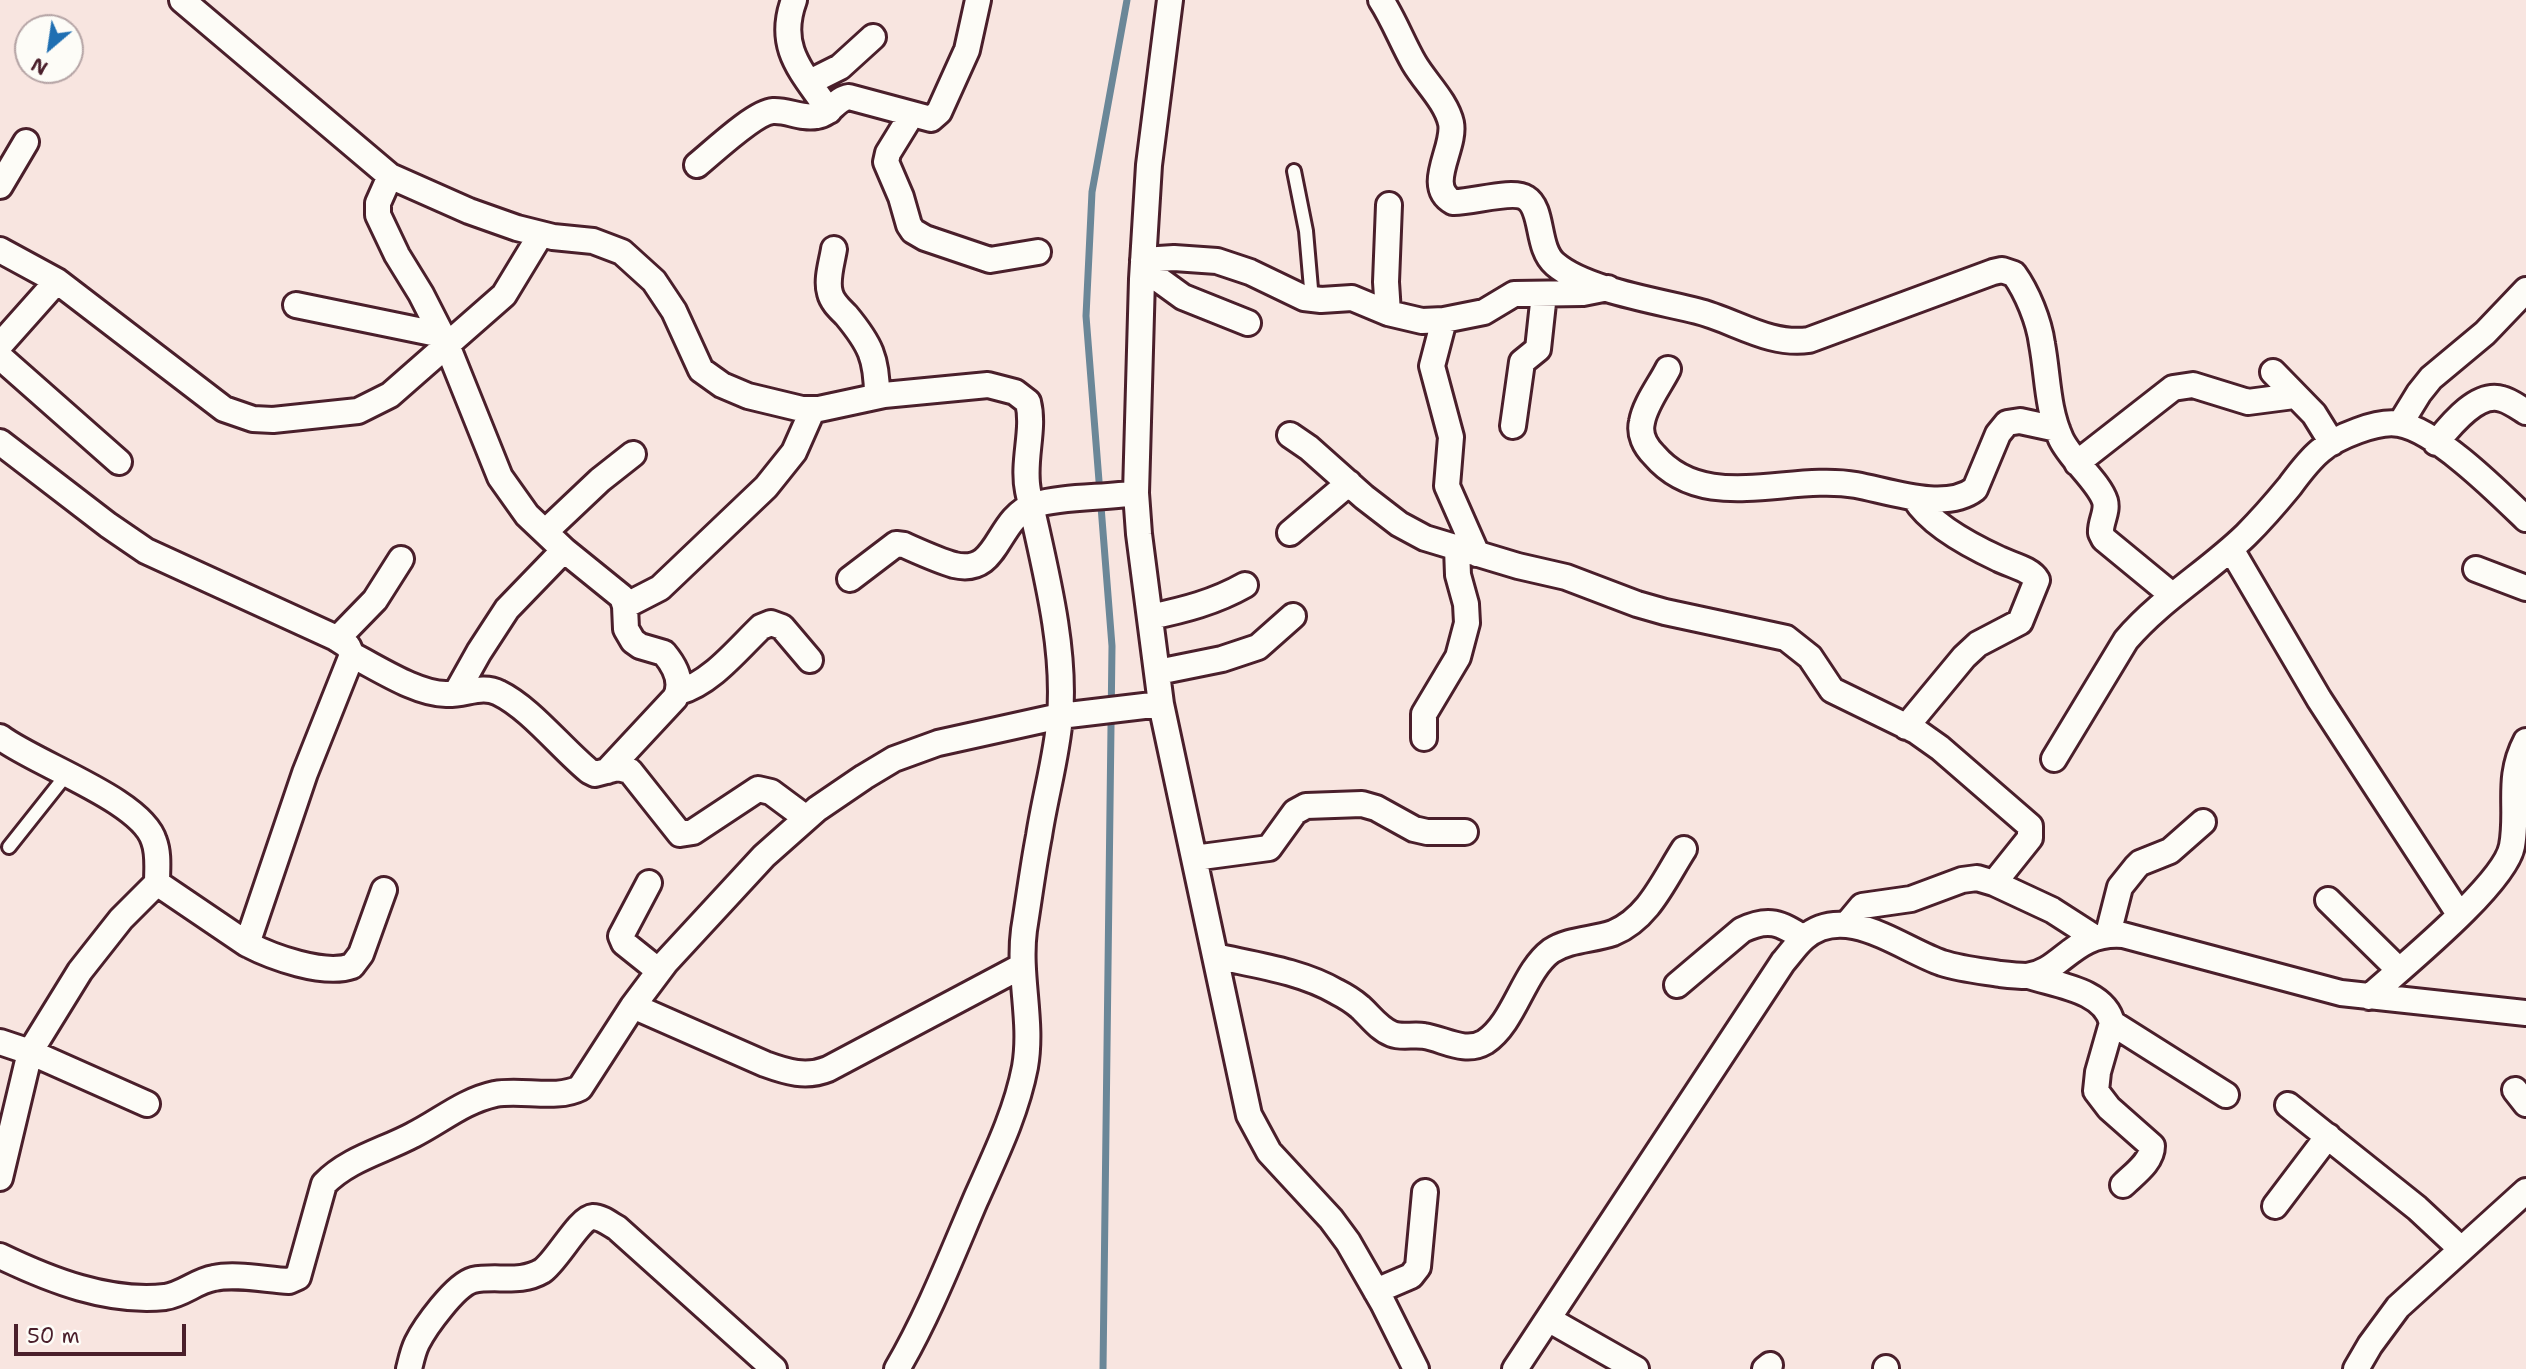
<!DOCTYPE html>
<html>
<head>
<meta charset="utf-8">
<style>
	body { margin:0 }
	#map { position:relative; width:2526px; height:1369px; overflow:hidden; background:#f8e5e0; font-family:"Shantell Sans",sans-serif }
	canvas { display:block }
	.north { position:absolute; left:14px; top:14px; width:70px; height:70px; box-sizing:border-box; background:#fdfcf7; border:2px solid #b5a4a5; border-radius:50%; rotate:209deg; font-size:19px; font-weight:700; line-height:28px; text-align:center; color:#4a1f2b }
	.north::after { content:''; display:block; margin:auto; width:24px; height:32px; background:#1f6fb2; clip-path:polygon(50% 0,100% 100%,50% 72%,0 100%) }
	.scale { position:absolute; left:14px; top:1324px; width:172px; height:32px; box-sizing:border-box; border:4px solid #4a1f2b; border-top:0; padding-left:9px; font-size:21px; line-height:24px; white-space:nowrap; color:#4a1f2b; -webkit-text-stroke:5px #fdfcf7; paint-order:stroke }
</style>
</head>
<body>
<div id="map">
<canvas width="2526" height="1369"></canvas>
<div class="north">N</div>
<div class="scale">50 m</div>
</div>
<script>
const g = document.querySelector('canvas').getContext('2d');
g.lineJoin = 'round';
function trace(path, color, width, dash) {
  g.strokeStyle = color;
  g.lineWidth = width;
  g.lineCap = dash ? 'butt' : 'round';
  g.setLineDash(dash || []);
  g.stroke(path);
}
const stream = new Path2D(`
	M1103 1369 1112 646 1086 316 1092 192 1127 0`);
const service = new Path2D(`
	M1294 171 1306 231 1312 300
	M9 847 67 774`);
const minor = new Path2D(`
	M182 0 390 176 469 211 517 228 553 237 593 241 622 252 654 281 674 311 701 370 722 385 748 396 802 409H819L884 395 988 385 1015 392 1028 402C1035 430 1022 461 1028 491 1043 562 1066 643 1060 716 1057 756 1045 796 1039 836 1033 867 1029 899 1024 930 1018 976 1033 1021 1025 1067 1016 1114 994 1158 975 1201 951 1257 928 1316 897 1369
	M794 0C776 49 803 72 829 111
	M1170 0 1149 165 1142 279 1136 493 1139 534 1161 704 1249 1115 1269 1152 1331 1219 1348 1242 1383 1303 1416 1369
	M1381 0C1394 20 1402 42 1414 63 1425 82 1446 101 1451 123 1456 148 1424 186 1453 202 1471 203 1512 189 1526 198 1544 209 1536 248 1555 264 1585 290 1658 301 1697 311 1734 320 1769 346 1809 340L1993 272 2002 270 2014 274C2027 292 2039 321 2042 344 2048 376 2047 409 2061 439 2071 460 2099 482 2105 501 2108 512 2100 522 2101 533L2104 539 2172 595
	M810 82 840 67 873 37
	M912 114 888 153 886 162 901 197 909 225 913 231 925 238 990 260 1038 252
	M697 165C713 152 755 112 773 111 788 110 801 119 817 116 831 114 835 99 849 97L931 119 939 112 967 50 978 0
	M390 176 378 203V215L397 255 421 294 447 345 500 477 527 515 564 550 622 597 625 606 626 629 633 641 640 646 664 653C674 665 684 682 675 698L607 771
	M0 186 26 142
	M834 249C832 262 826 280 830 293 832 302 840 309 846 315 870 344 877 358 877 396
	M0 250 57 281 224 409 253 419 273 420 358 411 390 395 504 295 541 234
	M1143 260 1174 258 1217 261 1250 272 1304 298 1321 300 1352 298 1388 313 1422 321 1444 320 1484 312 1514 294 1583 293 1608 288
	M1143 268 1183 297 1248 323
	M296 305 442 335
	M1388 313 1386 282 1389 205
	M1444 320 1432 366 1451 437 1447 486 1477 554
	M0 345 57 281
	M0 357 119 462
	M1668 369C1660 385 1645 404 1642 422 1639 434 1645 446 1654 455 1705 515 1788 473 1856 485 1889 491 1945 512 1975 489L1998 434 2007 423 2020 421 2057 429
	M2273 372 2314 414 2332 443
	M2400 424 2419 393 2431 378 2485 333 2526 290
	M1513 426 1522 362 1538 349 1544 294
	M1290 435 1309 448 1364 497 1399 524 1425 538 1518 566 1566 577 1637 604 1665 612 1786 638 1810 657 1832 690 1916 731 1940 748 2030 826V838L1994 883
	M0 442 108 525 146 551 334 637 348 646 352 655C378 668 417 694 446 694 465 695 482 684 499 693 530 708 561 748 589 771L595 774 618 768 630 771 680 834 693 832 758 789 771 792 806 818
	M2436 443C2450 426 2477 391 2502 399 2510 401 2518 407 2526 412
	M2077 463 2173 388 2193 385 2248 402 2294 396
	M545 532 600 480 633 454
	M1290 533 1349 483
	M2231 549 2319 699 2459 914
	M2476 569 2526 588
	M850 579 896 544 904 545C920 552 937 560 954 565 1000 576 995 519 1034 505 1062 496 1105 498 1136 493
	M625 606 660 588 766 487 794 452 813 409
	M1150 617C1184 610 1215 602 1245 585
	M337 639 375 600 401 559
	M352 655 305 773 247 944C272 957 324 976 352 966L361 954 384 890
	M1158 672 1222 659 1258 647 1293 616
	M679 692C711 683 737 650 761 627L771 623 782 627 810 660
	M456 693 479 652 507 609 564 550
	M1906 727 1964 657 1978 644 2020 622 2037 580C2031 569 2011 565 1999 559 1971 546 1931 525 1915 499
	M0 737C35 764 142 800 154 841 159 854 157 869 157 883L121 919 80 971 30 1052 0 1178
	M1424 738V714L1458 657 1467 623 1466 604 1458 575 1457 548
	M2054 759 2126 640C2161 599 2208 572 2246 535 2261 520 2275 504 2289 487 2298 475 2308 461 2320 451 2336 437 2378 420 2399 424 2436 430 2498 492 2526 519
	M1194 858 1269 848 1295 812 1306 806 1362 804 1376 808 1414 829 1427 832H1465
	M157 883 247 944
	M649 883 621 936 624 943 659 971
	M2328 900 2399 970
	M1847 924 1862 906 1911 899 1962 880 1977 878 1994 883 2052 910 2094 937
	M2108 934 2120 887 2136 867 2140 863 2170 851 2203 822
	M1215 956C1255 965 1301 971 1337 992 1345 996 1353 1001 1360 1007 1370 1016 1379 1029 1392 1034 1402 1038 1413 1034 1424 1036 1444 1039 1465 1054 1485 1042 1515 1022 1523 972 1551 951 1569 939 1593 940 1613 933 1649 918 1664 880 1684 849
	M2029 976C2056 985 2105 990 2112 1023L2098 1072 2096 1091 2109 1108 2152 1146C2152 1162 2134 1174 2123 1185
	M1677 985 1742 930C1769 917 1780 923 1804 938
	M2369 997C2401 968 2505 884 2512 846 2519 808 2506 779 2526 741
	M633 1006 765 1064C787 1072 806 1078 828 1069L1022 966
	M2112 1023 2226 1095
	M0 1042 30 1052 147 1104
	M2515 1090 2526 1104
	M2288 1105 2417 1208 2461 1249
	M2275 1206 2328 1136
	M0 1256C50 1280 108 1303 165 1297 184 1294 196 1281 214 1278 235 1273 267 1280 289 1281L298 1277 324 1184C348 1159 383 1151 413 1135 441 1121 463 1101 495 1094 521 1089 557 1100 580 1088L633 1006 666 962 764 856 817 809 864 777 894 759 938 743 1060 716 1161 704
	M1376 1291 1411 1276 1418 1267 1425 1192
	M1548 1319 1636 1369
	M409 1369C411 1361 413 1351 417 1343 425 1327 455 1285 473 1280 496 1275 520 1284 542 1271 557 1261 579 1218 593 1217 601 1217 610 1224 617 1228L774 1369
	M1515 1369 1783 962C1790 954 1796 945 1804 938 1845 902 1901 949 1942 963 1961 969 1981 971 2000 974 2009 975 2019 976 2027 976 2062 972 2073 931 2123 935L2341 993 2526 1013
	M1765 1369 1770 1365
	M1886 1369V1368
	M2356 1369 2370 1345 2398 1307 2526 1191`);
trace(stream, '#6b8798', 7);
trace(service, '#4a1f2b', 18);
trace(minor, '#4a1f2b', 30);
trace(service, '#fdfcf7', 12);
trace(minor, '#fdfcf7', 24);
</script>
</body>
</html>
